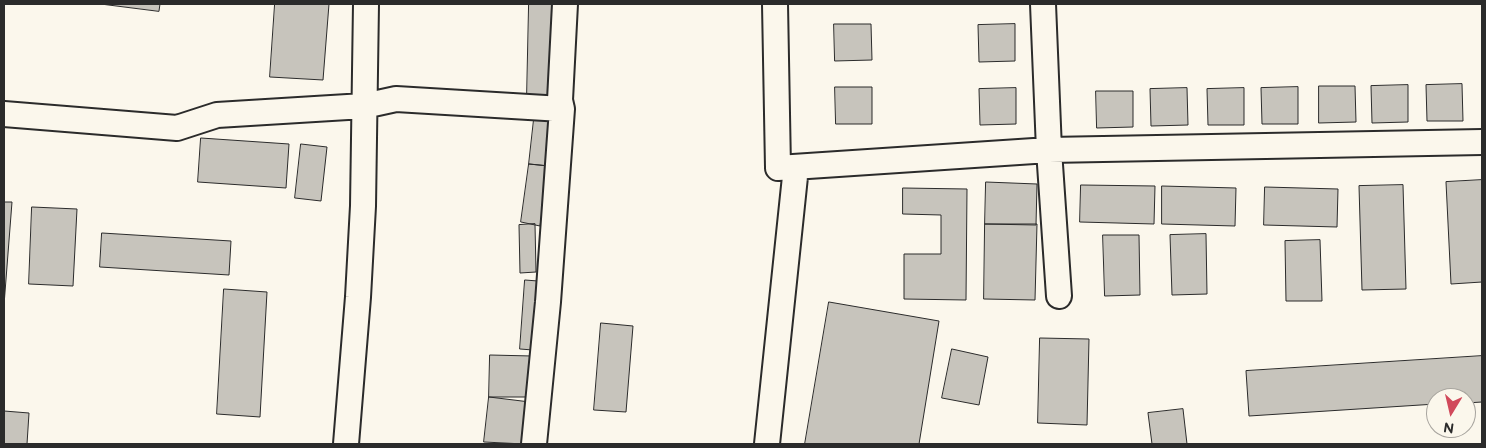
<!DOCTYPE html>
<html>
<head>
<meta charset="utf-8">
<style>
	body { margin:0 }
	#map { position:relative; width:1486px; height:448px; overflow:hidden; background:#fbf7ec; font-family:"Balsamiq Sans",sans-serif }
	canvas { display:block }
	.frame { position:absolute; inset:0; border:5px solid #2b2b2b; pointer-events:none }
	.north { position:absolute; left:1426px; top:388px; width:50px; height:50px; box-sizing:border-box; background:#fbf7ec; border:1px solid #a8a59f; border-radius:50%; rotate:189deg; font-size:14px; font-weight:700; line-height:20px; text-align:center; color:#2b2b2b }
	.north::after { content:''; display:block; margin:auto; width:18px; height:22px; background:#d1495b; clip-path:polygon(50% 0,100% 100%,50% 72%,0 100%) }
</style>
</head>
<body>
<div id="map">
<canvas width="1486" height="448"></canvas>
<div class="frame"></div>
<div class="north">N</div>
</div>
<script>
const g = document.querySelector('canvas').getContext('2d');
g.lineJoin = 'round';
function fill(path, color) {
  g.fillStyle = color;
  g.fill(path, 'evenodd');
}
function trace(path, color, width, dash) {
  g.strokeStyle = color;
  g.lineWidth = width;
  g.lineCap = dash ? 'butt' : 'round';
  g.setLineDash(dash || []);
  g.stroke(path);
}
const building = new Path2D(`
	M101 4H160L159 11Z
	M275 4H329L323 80 270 77Z
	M529 4H556L554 97 527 96Z
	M834 24H871L872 60 835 61Z
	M1015 24V61L979 62 978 25Z
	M1462 84 1463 121H1427L1426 85Z
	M1408 85V122L1372 123 1371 86Z
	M1319 86H1355L1356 122 1319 123Z
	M835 87H872V124H836Z
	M1298 87V124H1262L1261 88Z
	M1016 88V124L980 125 979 89Z
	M1187 88 1188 125 1151 126 1150 89Z
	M1244 88V125H1208L1207 89Z
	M1096 91H1133V127L1097 128Z
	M534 119 553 121 549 166 529 164Z
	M201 138 289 144 286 188 198 182Z
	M301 144 327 147 321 201 295 198Z
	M529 164 549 166 540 226 521 222Z
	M1482 180V282L1451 284 1446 182Z
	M986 182 1037 184 1036 225 985 224Z
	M1081 185 1155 186 1154 224 1080 222Z
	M1403 185 1406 289 1362 290 1359 186Z
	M1162 186 1236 188 1235 226 1162 224Z
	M1265 187 1338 189 1337 227 1264 225Z
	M903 188 967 189 966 300 904 299V254H941V215L903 214Z
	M4 202H12L4 305Z
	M32 207 77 209 73 286 29 284Z
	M535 224 536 272 520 273 519 225Z
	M985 224H1037L1035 300 984 299Z
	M102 233 231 241 229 275 100 267Z
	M1206 234 1207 294 1172 295 1170 235Z
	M1103 235H1139L1140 295 1105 296Z
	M1320 240 1322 301H1286L1285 241Z
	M525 280 538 281 533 350 520 349Z
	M224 289 267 292 260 417 217 414Z
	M829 302 939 321 919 444H805Z
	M601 323 633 326 626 412 594 410Z
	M1040 338 1089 339 1087 425 1038 423Z
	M952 349 988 357 979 405 942 398Z
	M490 355 532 356V397H489Z
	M1482 356V402L1466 403V398H1436V404L1249 416 1246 371Z
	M489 397 530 402 524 444 484 442Z
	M1183 409 1187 444H1152L1148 413Z
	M4 411 29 413 27 444H4Z`);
const minor = new Path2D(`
	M775 4 778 168 1049 150 1482 142
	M1043 4 1049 150 1059 296
	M4 114 177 128 217 115 364 106 396 99 562 109
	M346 444 358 297 363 206 366 4
	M534 444 548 302 562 109 560 100 565 4
	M767 444 796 167`);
fill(building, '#c7c4bc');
trace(building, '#2b2b2b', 1);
trace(minor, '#2b2b2b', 28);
trace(minor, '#fbf7ec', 24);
</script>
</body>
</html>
